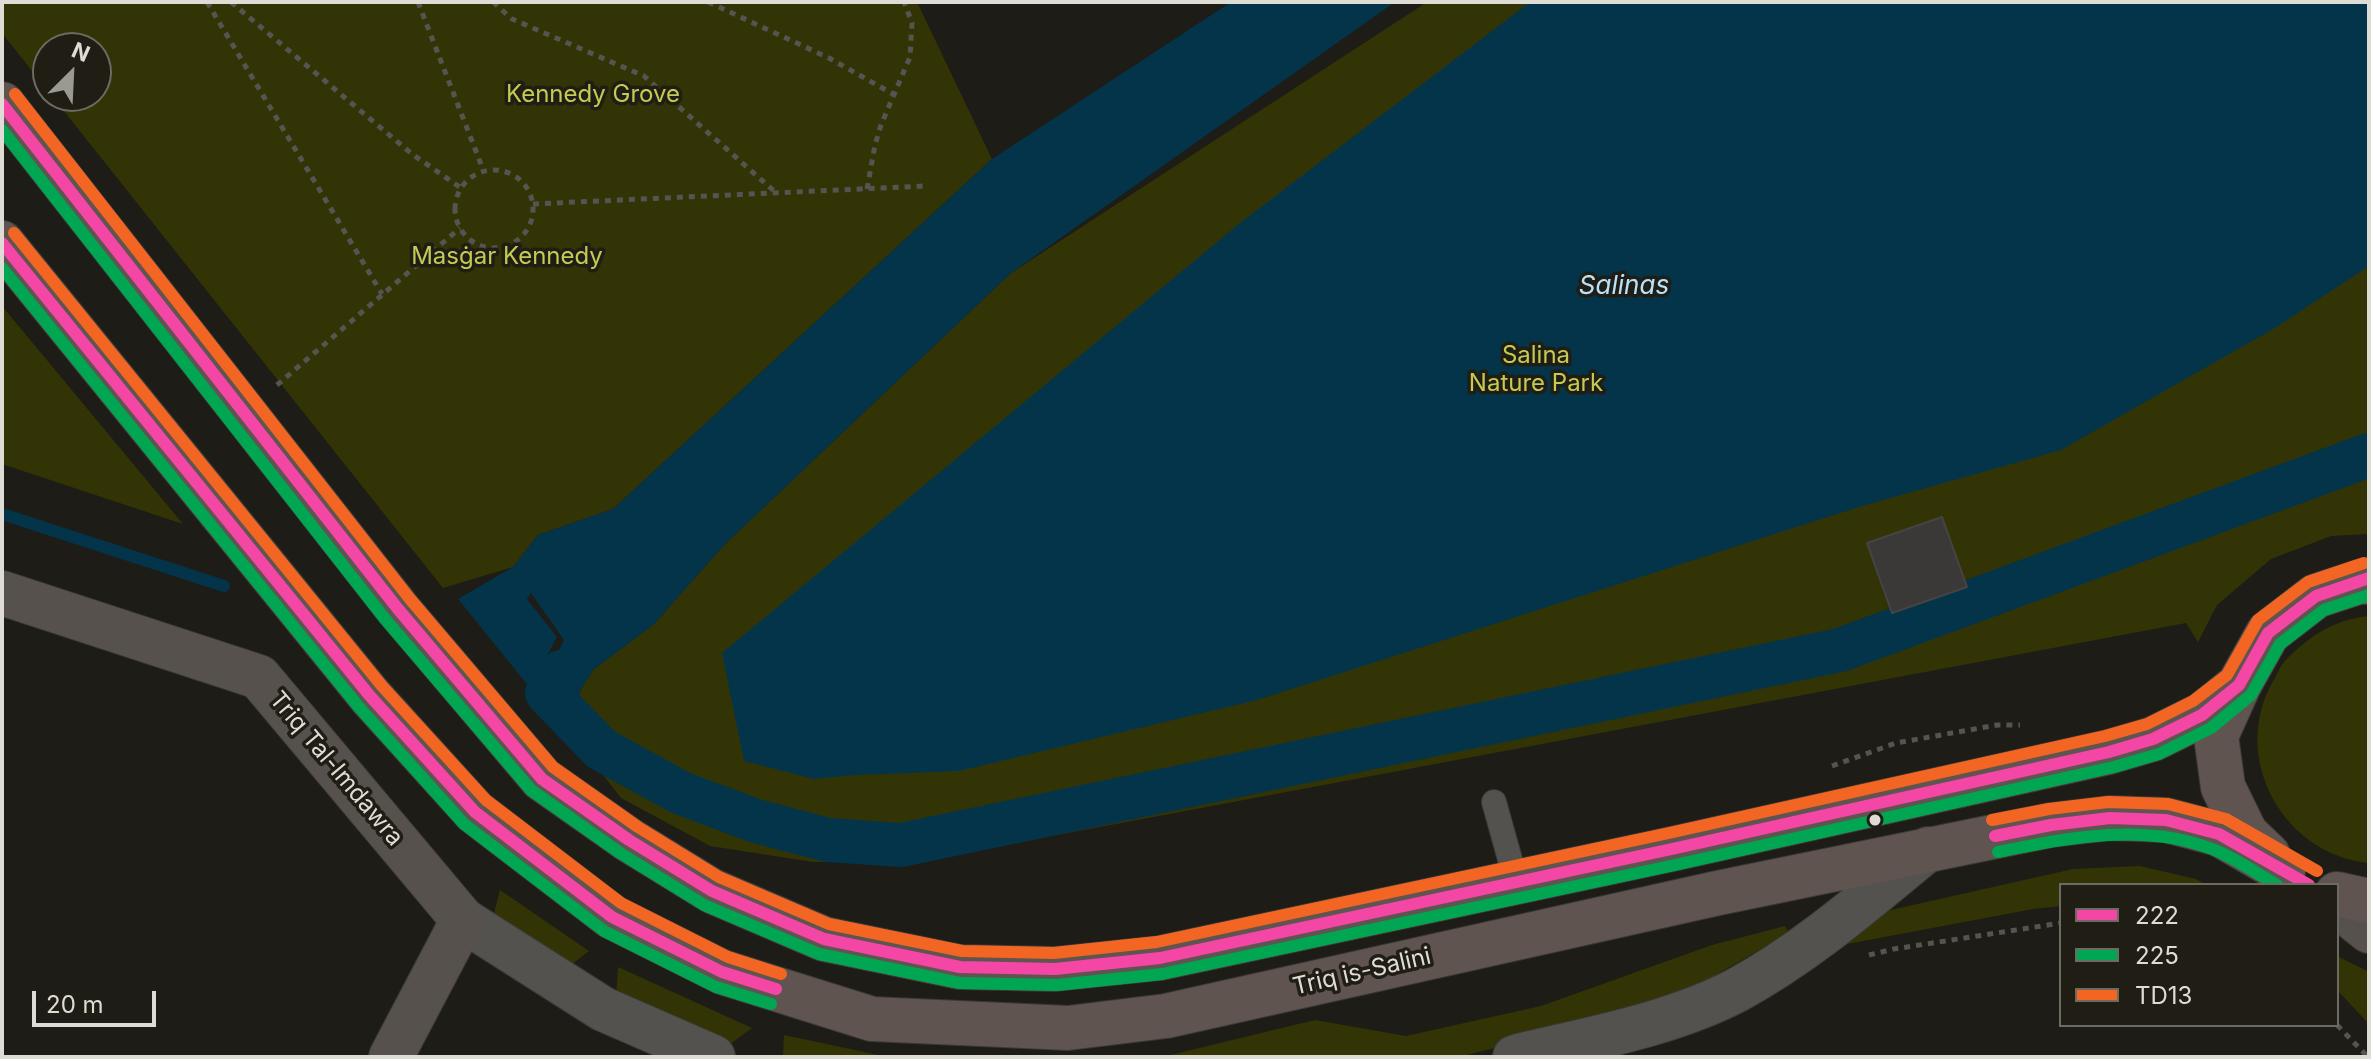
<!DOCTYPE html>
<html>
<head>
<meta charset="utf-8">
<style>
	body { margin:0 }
	#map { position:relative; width:2371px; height:1059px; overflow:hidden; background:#1d1c17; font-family:Inter,sans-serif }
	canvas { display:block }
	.frame { position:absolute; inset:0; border:4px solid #dedcd5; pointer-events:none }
	.legend { position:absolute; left:2059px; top:883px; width:280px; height:144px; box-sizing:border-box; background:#201e14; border:2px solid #6c6a61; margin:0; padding:10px 14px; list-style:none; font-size:24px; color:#dedcd5 }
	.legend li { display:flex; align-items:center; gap:16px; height:40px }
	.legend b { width:40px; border:2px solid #6c6a61 }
	.north { position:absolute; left:32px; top:32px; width:80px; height:80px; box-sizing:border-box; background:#201e14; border:2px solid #6c6a61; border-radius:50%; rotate:24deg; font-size:22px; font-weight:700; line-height:32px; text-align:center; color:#dedcd5 }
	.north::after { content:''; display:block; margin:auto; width:28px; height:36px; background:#9a9992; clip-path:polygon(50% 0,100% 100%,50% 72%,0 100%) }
	.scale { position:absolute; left:32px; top:991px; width:124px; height:36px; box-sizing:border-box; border:4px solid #dedcd5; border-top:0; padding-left:10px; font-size:24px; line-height:28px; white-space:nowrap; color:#dedcd5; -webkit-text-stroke:6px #201e14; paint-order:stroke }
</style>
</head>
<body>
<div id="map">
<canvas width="2371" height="1059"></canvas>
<div class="frame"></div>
<ul class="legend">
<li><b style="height:10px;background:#f346a5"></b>222</li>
<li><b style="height:10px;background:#00a651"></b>225</li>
<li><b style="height:10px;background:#f26522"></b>TD13</li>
</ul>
<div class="north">N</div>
<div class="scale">20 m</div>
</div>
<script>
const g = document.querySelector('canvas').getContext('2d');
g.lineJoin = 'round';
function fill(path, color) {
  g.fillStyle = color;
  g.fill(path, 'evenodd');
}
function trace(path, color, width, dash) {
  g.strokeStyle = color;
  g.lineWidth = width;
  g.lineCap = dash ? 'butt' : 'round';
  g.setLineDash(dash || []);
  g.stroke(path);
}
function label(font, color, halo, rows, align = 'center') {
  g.font = font + ' Inter,sans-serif';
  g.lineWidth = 7;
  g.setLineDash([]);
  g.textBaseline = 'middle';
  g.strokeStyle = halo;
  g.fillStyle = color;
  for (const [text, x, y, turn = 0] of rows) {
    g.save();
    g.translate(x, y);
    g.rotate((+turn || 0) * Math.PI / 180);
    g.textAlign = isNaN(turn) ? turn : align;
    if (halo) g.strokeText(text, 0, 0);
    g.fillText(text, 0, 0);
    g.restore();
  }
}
const green = new Path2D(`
	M2 2H917L992 159 613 509 538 535 513 567 443 588 52 96H96V48H48V91L2 33Z
	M1427 2H2369V534L2331 536 2271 559 2217 605 2198 642 2186 623 919 861 813 862 710 846 621 798 567 729 581 689 593 670 654 624 724 545 1011 273Z
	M2 306 183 524 2 464Z
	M2369 616V863C2284 855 2230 759 2272 683 2276 677 2279 668 2284 662 2289 656 2296 650 2302 645 2321 629 2344 618 2369 616Z
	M2140 866 2196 879 2207 885H2061V906L2033 909 1826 948 1873 914 2073 869Z
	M500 890 589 951 567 968 492 921Z
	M1785 926 1789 933 1693 988 1569 1029 1459 1057H1162L1315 1020 1406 1036 1541 1006 1712 945Z
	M2337 956 2369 972V1024L2337 990Z
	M618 967 752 1028 722 1050 616 999Z
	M784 1035 888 1057H783Z`);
const water = new Path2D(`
	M1231 2H1395L1011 273 724 545 654 624 593 670 581 689 567 729 537 691 564 640 531 593 527 599 557 637 530 688 458 599 513 567 538 535 613 509 992 159Z
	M1530 2H2369V266L2275 328 2061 450 1862 506 1257 700 959 771 856 775 814 779 744 761 722 653 1240 223Z`);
const stream = new Path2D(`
	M2 514 224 586`);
const canal = new Path2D(`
	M561 672 547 693 601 749 681 793 756 821 828 840 901 845 1840 650 2369 455`);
const building = new Path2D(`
	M1942 517 1967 587 1892 613 1867 543Z`);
const path = new Path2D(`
	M207 2 382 294
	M231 2 412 154 461 188
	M418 2 484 172
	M493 2 512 19 644 76 774 191
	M708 2 829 58 893 94
	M455 209a39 39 0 1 1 78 0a39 39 0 1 1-78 0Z
	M867 189 875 145 881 125 910 57 912 23 904 2
	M533 204 925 186
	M277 385 460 228
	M1832 766 1896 743 1997 725H2020
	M1869 955 1894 949 2061 923
	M2337 1025 2368 1057`);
const lane = new Path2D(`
	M1494 802 1516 881`);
const street = new Path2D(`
	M463 920 603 1009 713 1057
	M1515 1057C1588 1039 1670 1025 1737 990 1807 952 1867 899 1928 849`);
const secondary = new Path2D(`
	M2 593 259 677 463 920 391 1057
	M2337 905 2369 931`);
const highway = new Path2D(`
	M2 104 398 609 542 779 629 840 712 891 824 939 960 967 1055 969 1160 958 1672 849 2109 752 2153 739 2202 715 2239 685
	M2 243 370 696 475 812 612 917 722 972 872 1019 1068 1028 1166 1016 1718 893 2051 825 2110 818 2166 820 2219 834 2283 871
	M2268 855 2246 834 2223 787 2216 736 2239 685 2268 633 2316 596 2359 582H2369
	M2337 894 2369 901`);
const bus1 = new Path2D(`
	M2 104 398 609 542 779 629 840 712 891 824 939 960 967 1055 969 1160 958 1672 849 2109 752 2153 739 2202 715 2239 685 2268 633 2316 596 2369 578
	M2 243 370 696 475 812 612 917 722 972 776 989
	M1995 836 2051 825 2110 818 2166 820 2219 834 2309 885`);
const bus2 = new Path2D(`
	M2 130 385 619 531 790 620 853 704 905 819 954 960 983 1057 985 1162 974 1675 865 2114 767 2159 754 2211 728 2251 695 2280 644 2324 610 2369 595
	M2 268 358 706 464 824 604 931 716 987 771 1004
	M1998 852C2068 838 2143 822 2212 849 2234 857 2256 873 2277 885`);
const bus3 = new Path2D(`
	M15 94 410 599 553 767 638 827 719 877 829 924 962 951 1054 953 1157 942 1669 833 2105 736 2147 724 2193 701 2227 675 2258 620 2308 582 2364 563
	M14 233 382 686 486 800 621 903 728 957 781 974
	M1992 820 2049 809 2108 802 2168 804 2226 819 2317 871`);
const markers = [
	[1875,820,7,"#dedcd5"]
];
const parkNames = [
	["Kennedy Grove",593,95],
	["Masġar Kennedy",507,257],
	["Salina",1536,356],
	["Nature Park",1536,384]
];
const streetNames = [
	["Triq Tal-Imdawra",336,769,50],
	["Triq is-Salini",1362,972,-13]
];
const waterNames = [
	["Salinas",1624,286]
];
fill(green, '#333406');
fill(water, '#033449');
trace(stream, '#033449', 12);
trace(canal, '#033449', 44);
fill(building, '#3b3938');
trace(building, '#464443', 2);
trace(lane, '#3a3935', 26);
trace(street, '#3a3935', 46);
trace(secondary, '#3a3935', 46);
trace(highway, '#3a3935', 46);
trace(path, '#555451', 5, [6, 6]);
trace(lane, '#53524e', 24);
trace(street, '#53524e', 44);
trace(secondary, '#56514d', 44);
trace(highway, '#605451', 44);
trace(bus1, '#f346a5', 12);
trace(bus2, '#00a651', 12);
trace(bus3, '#f26522', 12);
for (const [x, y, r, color] of markers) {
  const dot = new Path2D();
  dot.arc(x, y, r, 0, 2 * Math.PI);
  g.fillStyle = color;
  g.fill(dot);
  trace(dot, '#201e14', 3);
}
label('24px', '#c5ca53', '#201e14', parkNames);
label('24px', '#dedcd5', '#201e14', streetNames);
label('italic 26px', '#b8e1fb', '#201e14', waterNames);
</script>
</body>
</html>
